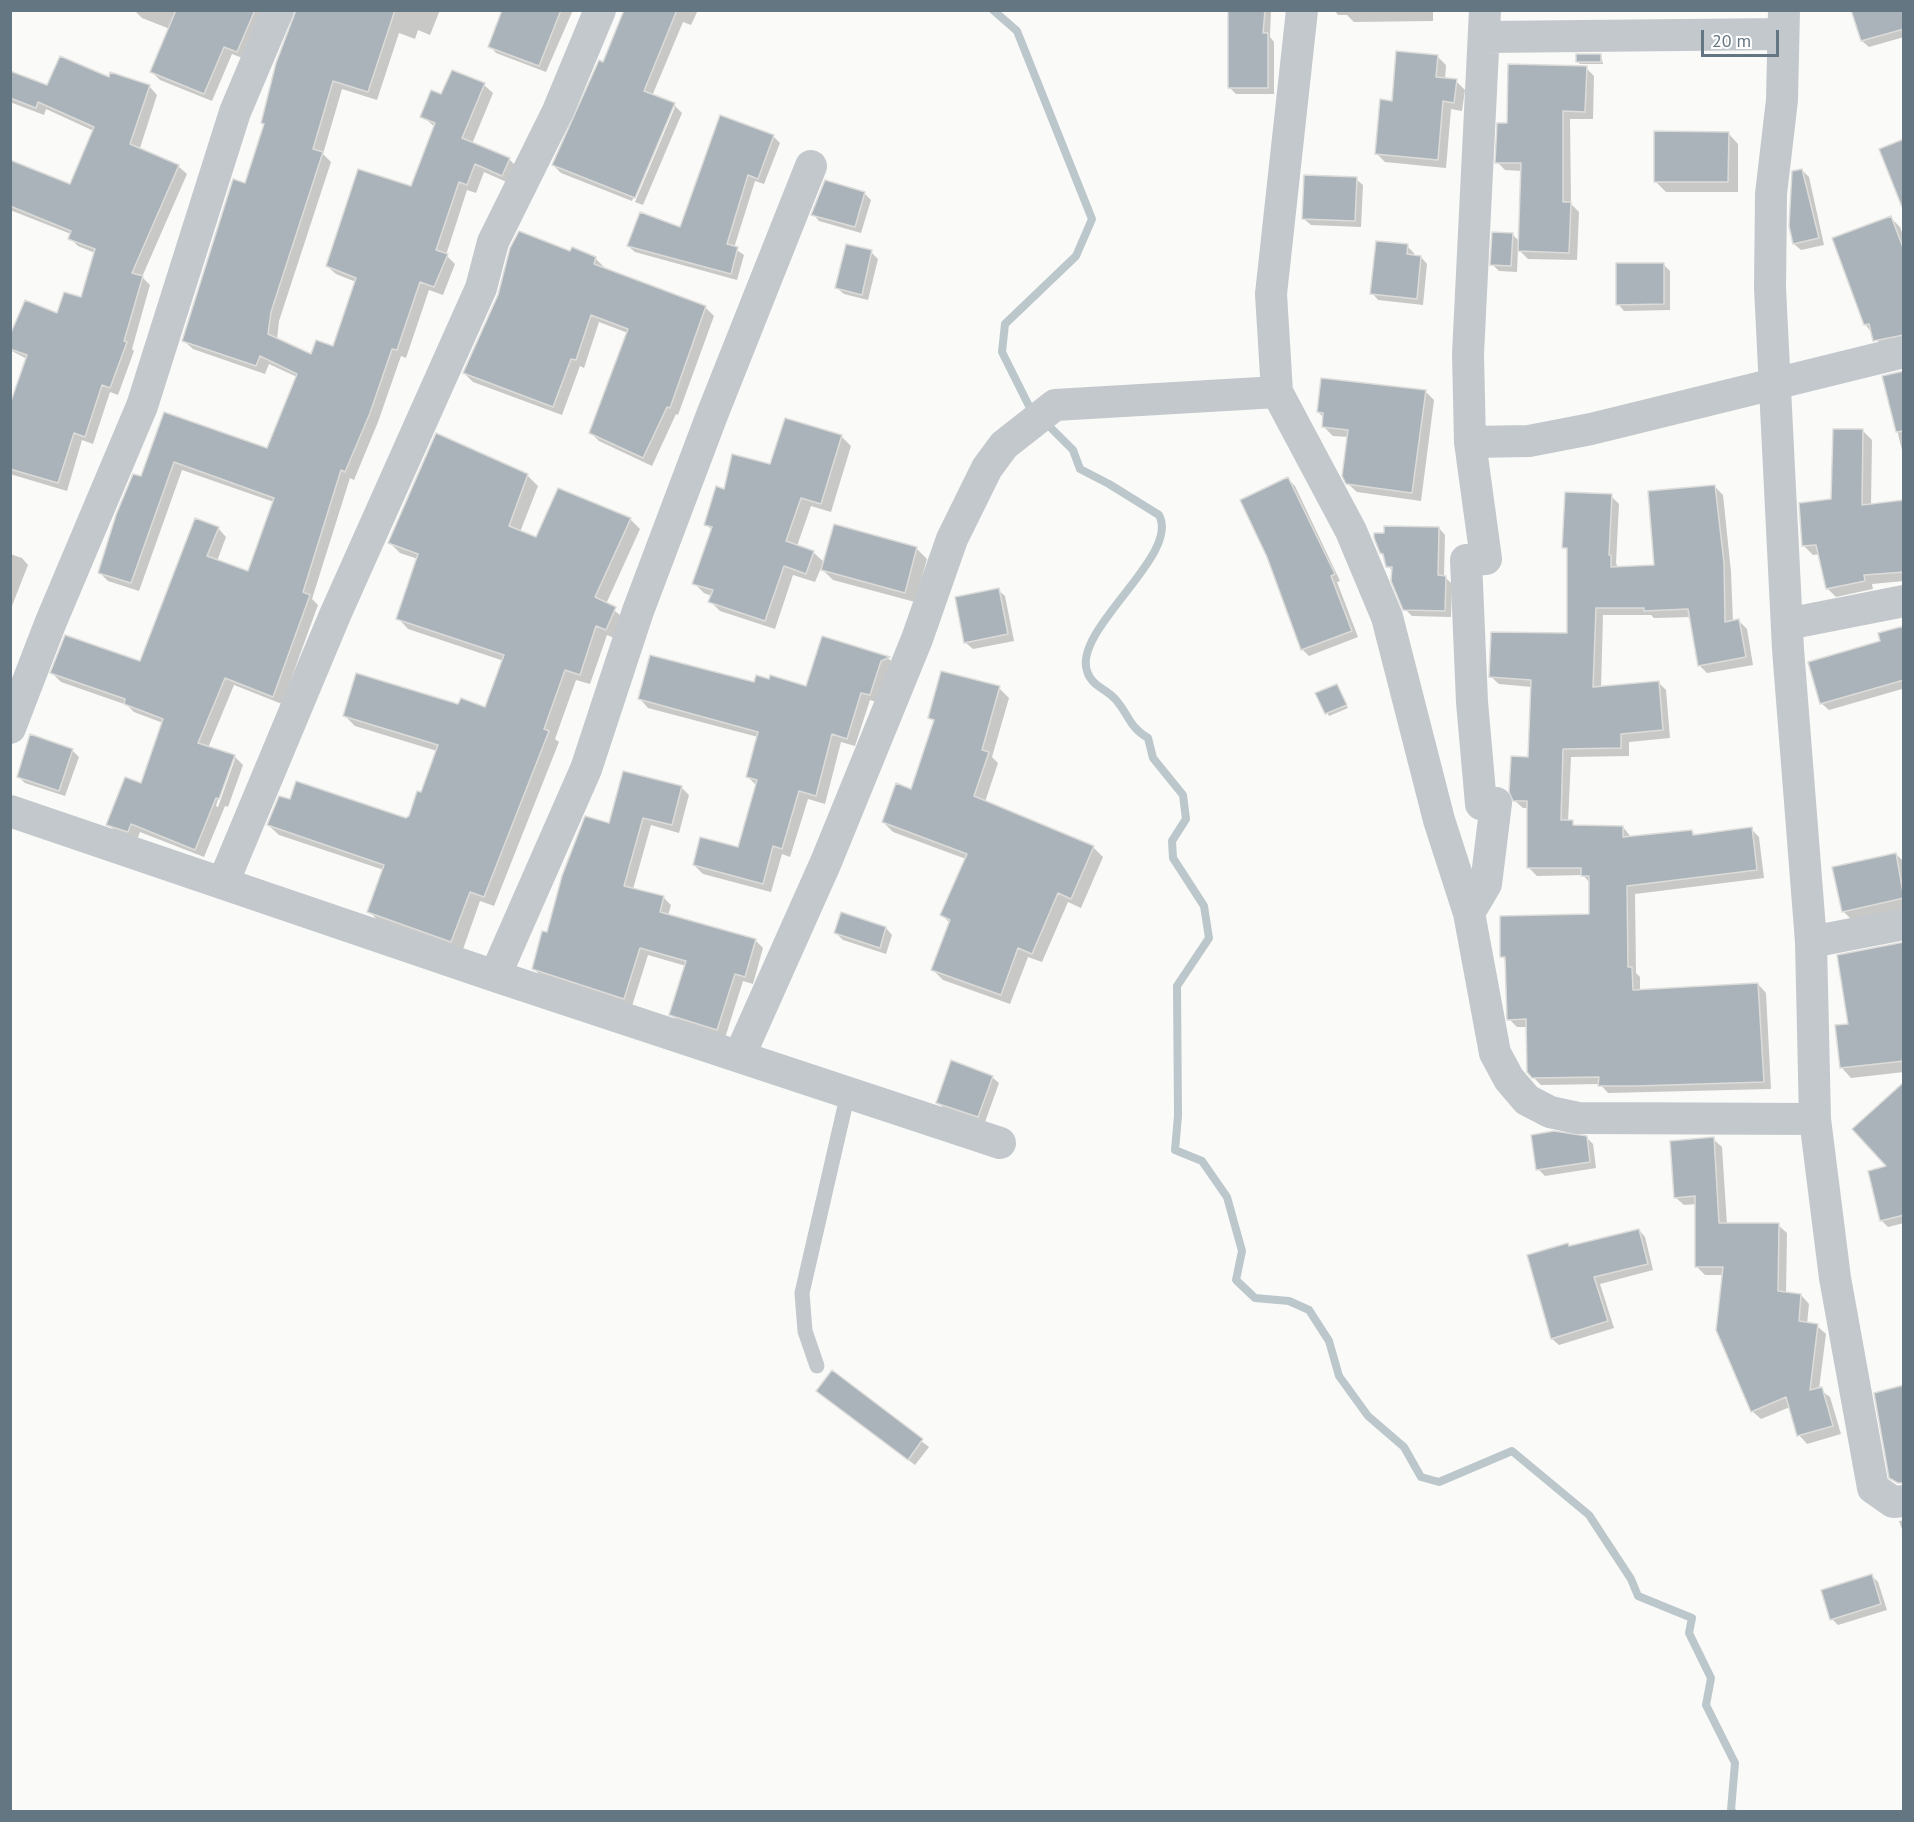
<!DOCTYPE html>
<html>
<head>
<meta charset="utf-8">
<style>
	body { margin:0 }
	#map { position:relative; width:1914px; height:1822px; overflow:hidden; background:#fafaf8; font-family:"PT Sans",sans-serif }
	canvas { display:block }
	.frame { position:absolute; inset:0; border:12px solid #657683; pointer-events:none }
	.scale { position:absolute; left:1701px; top:30px; width:78px; height:27px; box-sizing:border-box; border:3px solid #657683; border-top:0; padding-left:8px; font-size:18px; line-height:21px; white-space:nowrap; color:#657683; -webkit-text-stroke:4px #fff; paint-order:stroke }
</style>
</head>
<body>
<div id="map">
<canvas width="1914" height="1822"></canvas>
<div class="frame"></div>
<div class="scale">20 m</div>
</div>
<script>
const g = document.querySelector('canvas').getContext('2d');
g.lineJoin = 'round';
function fill(path, color) {
  g.fillStyle = color;
  g.fill(path, 'evenodd');
}
function trace(path, color, width, dash) {
  g.strokeStyle = color;
  g.lineWidth = width;
  g.lineCap = dash ? 'butt' : 'round';
  g.setLineDash(dash || []);
  g.stroke(path);
}
const shadow = new Path2D(`
	M263 10 245 59 232 54 212 101 160 80 152 72 170 29 142 18 135 11Z
	M319 10H440L430 35 418 30 415 39 399 33 377 100 342 89 323 154 331 162 279 321 277 340 312 356 334 348 356 282 336 274 327 266 412 188 435 127 422 116 442 96 452 72 484 85 493 93 472 144 509 159 518 168 511 184 484 172 476 193 467 190 446 255 455 264 443 295 429 290 406 358 401 356 378 422 354 480 350 478 312 599 318 605 282 704 234 685 208 748 234 756 243 765 228 807 225 806 204 857 140 832 137 840 117 833 108 824 142 785 163 723 134 712 127 705 61 682 52 673 141 663 218 528 226 537 217 561 249 573 274 502 182 470 139 591 108 581 99 572 142 478 165 414 268 450 297 377 269 364 265 374 193 349 184 341 246 184 265 125 262 123ZM231 759H235L218 807 216 806Z
	M503 10H573L546 72 496 53 490 46Z
	M629 10H698L691 25 683 22 652 96 674 105 682 113 643 205 635 202 675 107H672L632 201 561 173 553 165Z
	M1229 10H1271L1270 37 1274 42V94H1236L1229 87Z
	M1334 10H1447V12H1433V21L1354 22 1347 15H1338Z
	M1904 10V37L1869 47 1862 41Z
	M1601 55 1603 64H1580L1577 61Z
	M1437 56 1446 65 1445 80 1456 81 1465 90 1462 111 1451 109 1446 168 1385 162 1376 153 1393 102Z
	M1586 68 1594 76 1593 119H1570L1571 204 1579 212 1577 260 1528 259 1518 249 1517 272 1499 271 1492 264 1512 234 1520 242 1522 171 1505 170 1497 162 1508 125Z
	M10 72 48 87 110 79 149 86 157 95 140 148 178 166 187 174 142 277 150 285 132 349 134 351 118 395 110 392 93 444 82 440 67 491 10 474V429L27 359 10 350V339L58 315 82 299 95 253 78 246 70 238 71 234 10 210V161L71 186 94 131 46 109 44 115 10 102Z
	M1728 133 1738 144V192H1666L1655 181Z
	M773 136 780 143 764 184 755 181 734 248 744 255 737 280 635 252 628 246 681 229Z
	M1802 170 1809 177 1824 245 1801 250 1794 244Z
	M1356 179 1363 185 1361 227 1311 225 1304 219Z
	M864 193 871 200 861 233 819 221 813 214Z
	M1891 218 1900 227 1904 238V346L1884 349 1865 324Z
	M1407 246 1414 253 1413 256 1421 257 1427 264 1423 305 1378 300 1372 293Z
	M871 252 878 259 868 300 844 294 837 288Z
	M571 253 595 258 604 267 603 269 705 307 714 316 678 415 676 414 652 466 599 441 590 432 628 333 599 322 584 368 580 366 562 415 473 382 464 373Z
	M1663 264 1670 271V310L1624 311 1618 304Z
	M1904 371V458L1884 377Z
	M1425 391 1434 400 1421 501 1357 492 1347 483 1349 437 1333 436 1324 427V418L1318 412Z
	M786 420 842 437 851 446 831 512 811 506 797 546 813 552 825 563 916 548 927 559 915 602 833 580 821 568 815 582 793 575 775 629 720 611 710 601 712 596 704 593 694 583 712 530 706 524 725 491 771 466Z
	M1863 431 1872 440 1871 506 1904 502V581L1872 584 1873 589 1836 597 1827 588 1820 554 1813 555 1804 546 1833 500Z
	M527 475 538 486 520 532 536 539 630 519 640 529 606 604 625 619 616 639 607 635 590 684 576 680 555 739 559 742 494 906 480 901 462 952 379 922 369 911 384 870 279 835 268 825 406 820 410 817 422 794 437 751 355 726 345 716 459 706 486 709 504 661 408 629 398 618 418 559 400 553 390 543Z
	M1288 479 1295 486 1340 581 1337 582 1358 637 1309 656 1302 649Z
	M1715 487 1723 495 1731 572 1733 622 1739 621 1747 629 1753 665 1707 673 1699 665 1691 617 1654 618 1651 615H1603L1601 688 1658 682 1666 690 1670 738 1629 742V756L1571 757 1568 822 1578 827H1623L1631 837 1692 831 1696 836 1751 829 1759 837 1764 878 1635 894 1636 973 1640 977V992L1758 984 1766 993 1771 1089 1608 1093 1600 1084 1541 1085 1533 1077 1527 1027H1517L1509 1019 1506 961 1502 956 1591 916 1590 883 1583 875 1537 876 1529 868V808H1523L1514 800 1529 758 1532 687 1499 684 1490 676 1568 635 1569 552 1564 547 1611 496 1619 504 1616 563 1618 568 1655 567Z
	M1439 528 1445 535 1444 576 1452 584 1451 617 1412 616 1405 609 1393 573 1381 553Z
	M10 554 22 558 28 565 10 611Z
	M998 590 1005 596 1014 641 973 649 966 643 957 598Z
	M1904 628V697L1902 689 1829 710 1821 703 1882 642Z
	M823 637 889 659 897 667 879 703 870 700 855 746 841 742 825 804 808 799 790 857 782 854 771 892 703 874 694 865 739 849 757 786 748 777 758 737 648 708 640 699 755 684 807 688Z
	M1336 686 1348 708 1329 716 1317 694Z
	M999 688 1009 698 992 757 998 763 985 802 1093 847 1103 857 1081 908 1068 902 1042 962 1028 957 1010 1004 943 980 933 970 951 924 942 915 966 859 893 832 883 822 912 791 935 723 930 717Z
	M72 750 79 757 65 796 25 783 18 776Z
	M681 787 689 795 679 833 651 825 633 889 663 897 671 905 668 916 755 940 763 948 753 984 743 981 725 1038 679 1022 670 1014 686 966 648 955 632 1006 542 977 534 969 548 934 610 825Z
	M1896 854 1904 862V910L1853 921 1843 911Z
	M842 914 886 928 892 935 886 954 843 940 836 933Z
	M1904 943V1072L1851 1078 1841 1067Z
	M992 1077 999 1083 985 1122 944 1109 938 1102Z
	M1586 1137 1593 1144 1596 1168 1545 1176 1538 1169Z
	M1713 1139 1722 1147 1727 1225H1778L1787 1233 1786 1294 1801 1295 1809 1304 1807 1324 1817 1326 1826 1334 1819 1389 1830 1397 1841 1434 1807 1444 1799 1435 1790 1407 1761 1419 1752 1411 1723 1275H1705L1696 1266 1697 1204 1684 1205 1675 1197Z
	M1904 1163V1223L1888 1227 1881 1220Z
	M1639 1230 1645 1237 1653 1270 1600 1284 1614 1328 1559 1345 1552 1339 1528 1256 1567 1244 1570 1247Z
	M832 1373 929 1447 915 1465 825 1397Z
	M1904 1520V1535L1899 1521Z
	M1871 1575 1878 1582 1887 1610 1838 1625 1832 1619Z`);
const stream = new Path2D(`
	M993 10 1017 31 1092 219 1076 256 1005 324 1002 352 1029 406 1035 412
	M1044 421 1073 450 1080 469 1109 484 1159 515C1181 555 1073 629 1087 671 1092 687 1106 688 1116 700 1129 715 1129 727 1148 738L1153 758 1183 795 1186 819 1172 841 1173 858 1204 906 1209 938 1177 986 1178 1116 1175 1150 1202 1161 1227 1197 1242 1251 1236 1280 1255 1298 1289 1301 1309 1310 1329 1341 1339 1376 1368 1416 1404 1447 1421 1477 1439 1482 1512 1451 1589 1515 1631 1579 1638 1596 1692 1618 1689 1633 1711 1678 1706 1705 1735 1763 1731 1810 1733 1812`);
const building = new Path2D(`
	M176 10H255L237 52 224 47 204 94 150 72Z
	M296 10H395L368 92 333 81 313 149 323 152 271 312 268 334 311 354 316 340 333 346 356 278 326 266 358 169 411 186 435 123 420 117 431 90 441 94 452 70 485 83 462 138 510 158 502 176 475 164 467 185 459 182 436 250 448 254 434 287 420 282 397 350 392 349 370 413 345 472 341 470 303 592 310 595 273 697 225 678 198 743 235 755 219 799 216 798 195 850 131 824 128 832 106 825 125 777 141 783 163 719 124 704 125 699 50 673 65 635 140 661 195 518 219 527 207 556 248 571 274 498 174 462 131 583 98 573 116 515 133 474 141 476 164 412 267 448 297 374 260 356 256 366 182 341 233 179 245 183 264 124 261 123 276 63Z
	M502 10H561L539 66 488 47Z
	M624 10H677L644 91 675 103 635 198 552 165 599 60 603 62Z
	M1228 10H1265L1263 33H1268V88H1228Z
	M1851 10H1904V29L1861 41Z
	M1396 51 1438 55 1436 77 1457 79 1454 103 1443 101 1438 160 1375 154 1380 99 1392 101Z
	M1576 54H1601V62H1576Z
	M60 56 109 77 110 72 150 85 130 144 179 165 132 273 143 276 124 341 127 342 110 388 102 385 85 437 74 433 58 483 10 469V404L27 355 10 349V335L25 300 57 313 64 292 81 297 95 249 68 239 71 231 10 206V160L70 184 94 127 38 102 36 108 10 98V71L47 85Z
	M1508 64 1587 66 1585 112 1563 111V202H1571L1569 253 1518 251 1521 163H1495L1497 123H1507Z
	M720 115 774 135 758 179 748 175 727 244 738 247 731 274 627 246 640 212 680 227Z
	M1654 131 1729 132 1728 182H1654Z
	M1904 139V207H1902L1879 149Z
	M1802 169 1819 238 1793 244 1789 226 1792 171Z
	M1304 175 1357 177 1355 221 1302 219Z
	M825 180 865 192 855 227 811 215Z
	M1891 216 1904 250V335L1873 341 1869 324 1864 325 1832 238Z
	M519 231 570 251 572 247 596 257 594 264 706 306 670 408 667 407 643 458 589 433 628 329 591 315 576 360 571 359 553 407 463 373 498 295 510 248Z
	M1492 232 1513 233 1511 266 1490 265Z
	M1376 241 1408 244 1407 254 1421 256 1417 299 1370 294Z
	M846 244 872 250 862 295 835 288Z
	M1616 263H1664V304L1616 305Z
	M1904 371V431L1896 432 1882 376Z
	M1321 378 1426 390 1412 493 1346 484 1342 476 1348 430 1322 427 1323 413 1317 412Z
	M785 418 842 435 821 504 801 498 786 541 814 551 806 574 784 566 765 621 708 602 713 590 692 584 712 527 704 525 716 486 724 489 732 454 770 464Z
	M1833 429H1863L1862 505 1904 500V572L1864 575 1865 581 1826 589 1816 545 1802 546 1799 503 1831 499Z
	M436 433 528 474 509 526 536 537 558 488 631 518 595 597 616 607 606 630 596 626 580 675 565 670 544 729 549 731 484 897 470 892 451 942 367 912 384 865 267 825 279 796 290 799 296 781 406 818 409 816 417 791 421 792 438 745 343 716 356 673 458 704 461 698 485 707 504 655 396 619 418 554 388 543Z
	M1288 477 1335 574 1331 576 1352 631 1301 650 1267 557 1240 500Z
	M1715 485 1724 563 1725 622 1739 619 1746 657 1698 666 1688 609 1644 611V608H1596L1593 687 1659 681 1663 730 1621 734V748L1563 749 1561 820H1573V825L1623 826V837L1692 830 1693 835 1752 827 1757 870 1627 886 1628 967H1632L1633 990 1758 983 1764 1082 1636 1086H1598L1599 1077 1532 1078 1527 1072 1526 1019 1507 1020 1505 957H1500V916L1589 914V876H1581V868H1527V801H1513L1509 792 1511 756 1528 757 1531 680 1489 677 1491 632 1567 633V548H1562L1565 492 1612 494 1609 555H1611V567L1654 565 1648 491Z
	M834 524 917 547 905 593 821 570Z
	M1384 526 1439 527 1438 575 1446 576 1445 611 1403 610 1391 581 1392 567H1386L1383 554 1380 553 1374 538V533H1384Z
	M999 588 1008 634 964 643 955 597Z
	M1904 626V680L1820 704 1808 662 1880 641 1878 633Z
	M822 636 890 657 881 661 870 695 861 693 847 739 832 734 816 796 799 791 782 849 773 846 763 884 693 865 700 837 738 847 757 780 746 777 758 732 638 699 650 655 754 682 756 675 769 679 770 675 806 686Z
	M941 671 1000 686 982 750 989 752 974 796 1094 846 1071 899 1058 893 1032 954 1018 948 1001 995 931 970 950 920 940 915 967 854 882 822 896 783 911 789 934 720 928 718Z
	M1337 684 1347 705 1325 714 1315 693Z
	M30 734 73 749 59 791 17 777Z
	M623 771 682 786 672 825 643 818 624 886 664 896 660 912 756 939 745 977 735 974 717 1030 669 1015 686 961 640 948 624 999 532 969 542 931 547 932 562 876 585 816 609 823Z
	M1896 853 1904 898 1842 912 1832 867Z
	M841 912 886 927 880 948 834 933Z
	M1904 942V1061L1840 1068 1835 1025 1848 1024 1837 955Z
	M951 1060 993 1076 978 1117 936 1103Z
	M1904 1082V1215L1880 1221 1868 1171 1886 1166 1852 1129Z
	M1554 1131 1587 1136 1590 1162 1536 1170 1531 1135Z
	M1714 1137 1719 1223H1779L1778 1291 1801 1294 1799 1321 1818 1324 1810 1390 1822 1387 1833 1426 1797 1436 1786 1397 1751 1412 1716 1330 1723 1267H1695V1196L1674 1198 1670 1141Z
	M1639 1229 1648 1264 1594 1277 1608 1321 1551 1339 1527 1255 1568 1243 1569 1246Z
	M832 1370 923 1439 908 1460 816 1391Z
	M1904 1385V1483H1898L1889 1478 1874 1393Z
	M1872 1574 1881 1604 1830 1620 1821 1590Z`);
const lane = new Path2D(`
	M817 1366 805 1331 802 1293 848 1093`);
const street = new Path2D(`
	M1302 10 1271 294 1277 392 1351 531 1387 617 1439 820 1469 913 1495 1053 1509 1079 1527 1100 1550 1112 1578 1118 1815 1119
	M1784 10 1782 100 1771 194 1770 288 1788 649 1811 942 1815 1119 1835 1278 1873 1488 1893 1502 1904 1501
	M1484 37 1782 34
	M1470 442 1529 441 1591 429 1904 352
	M1787 624 1904 601
	M10 728 50 624 142 406 235 112 278 10
	M10 811 495 976 1000 1143
	M223 883 335 615 481 288 493 242 558 111 600 10
	M1469 913 1486 884 1496 803 1481 804 1472 702 1466 560 1486 559 1470 442 1468 354 1485 10
	M1811 942 1904 924
	M495 976 586 769 638 611 712 415 811 166
	M739 1057 826 862 917 639 952 539 987 468 1004 445 1055 405 1277 392`);
fill(shadow, '#0003');
trace(stream, '#bbc7cb', 8);
fill(building, '#aab3b9');
trace(building, '#dcdcda', 1.5);
trace(lane, '#c3c8cc', 15);
trace(street, '#c3c8cc', 32);
</script>
</body>
</html>
